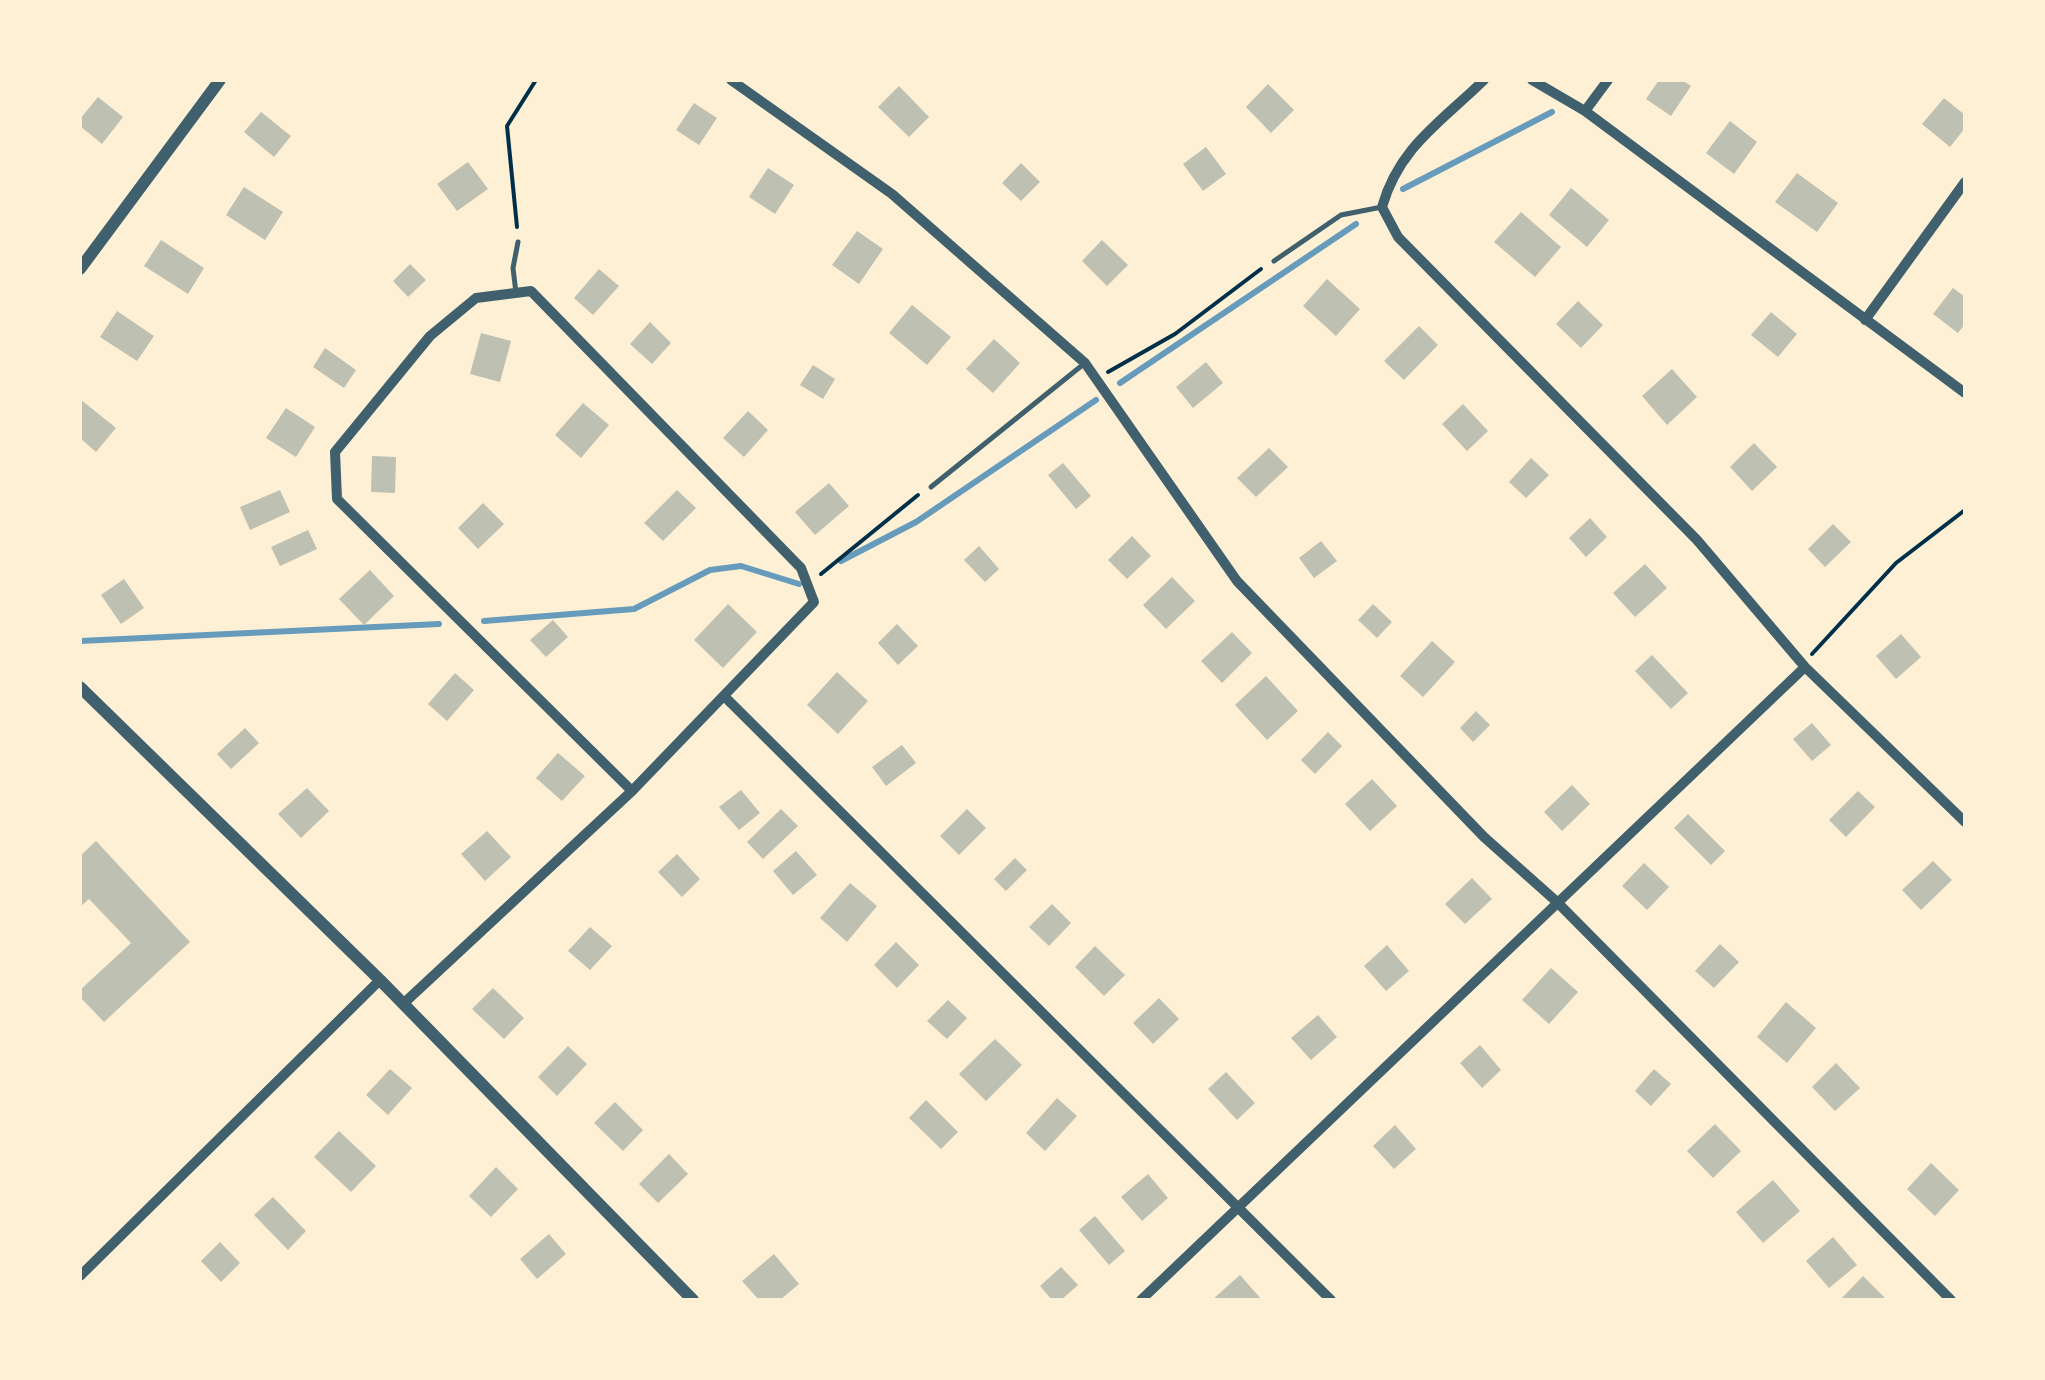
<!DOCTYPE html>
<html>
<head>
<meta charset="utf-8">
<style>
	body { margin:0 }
	#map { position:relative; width:2045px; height:1380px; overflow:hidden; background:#fdf0d5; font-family:Arial,sans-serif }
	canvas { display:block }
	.frame { position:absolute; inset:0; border:82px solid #fdf0d5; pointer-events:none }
</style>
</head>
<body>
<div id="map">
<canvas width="2045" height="1380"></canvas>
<div class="frame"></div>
</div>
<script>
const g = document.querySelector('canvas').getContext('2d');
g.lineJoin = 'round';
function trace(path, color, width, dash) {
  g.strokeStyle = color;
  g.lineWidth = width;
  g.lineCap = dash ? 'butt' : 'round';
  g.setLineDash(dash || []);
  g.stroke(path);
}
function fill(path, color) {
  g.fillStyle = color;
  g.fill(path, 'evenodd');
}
const stream = new Path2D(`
	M1403 189 1552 112
	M1120 383 1356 224
	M841 561 916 522 1096 400
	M484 621 634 609 710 570 741 566 799 584
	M80 641 439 624`);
const building = new Path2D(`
	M1659 80H1682L1691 86 1671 116 1646 99Z
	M1268 84 1294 110 1271 133 1246 107Z
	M899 86 929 117 909 137 878 107Z
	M98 97 123 117 102 144 80 126V119Z
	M1944 98 1965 115V128L1950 147 1922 124Z
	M694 103 717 118 699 145 676 130Z
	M261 112 291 136 274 157 244 132Z
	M1730 121 1757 142 1734 174 1706 153Z
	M1206 147 1226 174 1203 191 1183 164Z
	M468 162 488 189 457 211 437 184Z
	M1021 163 1040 182 1021 201 1002 183Z
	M768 168 794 185 775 214 749 197Z
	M1797 173 1838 203 1817 232 1775 202Z
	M244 187 283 212 265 240 226 215Z
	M1571 188 1609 220 1587 247 1549 215Z
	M1521 212 1561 247 1535 277 1494 242Z
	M857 231 883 249 859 284 832 265Z
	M161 240 204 268 188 294 144 266Z
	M1102 240 1128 265 1107 286 1082 261Z
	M410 264 426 280 408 297 393 281Z
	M599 269 619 286 593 315 574 298Z
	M1327 279 1360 309 1336 336 1303 306Z
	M1953 288 1965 297V324L1958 333 1933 314Z
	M1578 301 1603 325 1581 348 1556 324Z
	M912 305 951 337 927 365 889 333Z
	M117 311 154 336 137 361 100 337Z
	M1771 312 1797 334 1778 357 1751 335Z
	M650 322 671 343 652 364 630 344Z
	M1419 326 1438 345 1404 380 1384 361Z
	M481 333 511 341 500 382 470 374Z
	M994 339 1020 363 993 393 966 369Z
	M325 348 356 370 344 388 313 367Z
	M1206 362 1223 383 1193 408 1176 387Z
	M813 365 835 379 823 399 800 385Z
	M1672 369 1697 397 1667 425 1642 396Z
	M80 399 116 428 96 452 80 438Z
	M583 403 609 425 581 458 555 435Z
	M1463 404 1488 431 1467 451 1442 424Z
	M286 408 315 427 296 457 266 438Z
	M748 411 768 430 744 457 723 438Z
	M1754 443 1777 467 1752 491 1730 467Z
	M1269 448 1288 467 1256 497 1237 478Z
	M372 456 396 457 395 493 371 492Z
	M1531 458 1549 475 1526 498 1509 482Z
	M1063 463 1091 496 1076 509 1048 475Z
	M829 483 849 506 815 535 795 512Z
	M280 490 290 512 250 530 240 507Z
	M677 490 696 508 663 541 644 523Z
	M483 503 504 524 478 549 458 528Z
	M1590 518 1607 537 1586 557 1569 538Z
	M1833 524 1851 542 1825 567 1808 549Z
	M308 530 317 549 280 566 271 547Z
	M1132 536 1151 556 1127 579 1108 560Z
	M1321 541 1337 561 1314 578 1299 558Z
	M979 546 999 569 985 582 964 560Z
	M1645 564 1667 588 1635 617 1613 593Z
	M370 570 394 596 364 625 339 599Z
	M1172 577 1195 601 1166 629 1143 605Z
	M124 579 144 608 121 624 101 595Z
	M728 604 757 632 723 668 694 640Z
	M1373 604 1392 622 1377 638 1358 620Z
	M553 620 568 637 546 657 530 640Z
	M897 624 918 646 898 665 878 643Z
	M1232 632 1252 653 1222 683 1201 661Z
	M1901 634 1921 657 1896 679 1876 656Z
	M1432 641 1455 662 1423 697 1400 676Z
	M1652 655 1688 693 1671 709 1635 671Z
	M837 672 868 701 838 734 807 705Z
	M455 673 474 690 447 721 428 704Z
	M1266 676 1298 711 1267 740 1235 705Z
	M1476 711 1490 725 1473 742 1460 728Z
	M1812 723 1831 745 1812 761 1793 739Z
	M245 728 259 743 231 769 217 754Z
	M1328 732 1342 746 1315 774 1301 760Z
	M902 745 916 763 886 786 872 767Z
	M558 753 585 776 562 801 536 778Z
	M1372 779 1397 806 1370 831 1345 804Z
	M1572 785 1590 804 1562 831 1544 812Z
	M307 788 329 811 301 838 278 814Z
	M741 790 760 813 739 830 719 807Z
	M1858 791 1875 807 1846 837 1829 820Z
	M781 809 798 826 763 859 747 842Z
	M967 809 986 828 959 855 940 836Z
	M1688 814 1725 851 1711 865 1674 828Z
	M487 831 511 857 485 881 461 854Z
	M96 841 190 942 104 1022 80 997V990L131 943 89 899 80 907V856Z
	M796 851 817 875 793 895 773 871Z
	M677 854 700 879 682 897 658 872Z
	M1015 858 1027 870 1006 891 994 879Z
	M1933 861 1952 880 1921 910 1902 890Z
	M1644 863 1669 887 1647 910 1622 886Z
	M1472 878 1492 899 1465 924 1445 904Z
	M850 883 877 906 847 942 820 918Z
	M1052 904 1071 923 1049 946 1029 927Z
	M590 927 612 946 590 970 568 951Z
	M896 942 919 965 897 988 874 965Z
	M1720 944 1739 962 1714 988 1695 971Z
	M1387 945 1409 971 1386 991 1364 966Z
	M1095 946 1125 975 1104 996 1075 967Z
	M1551 968 1578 992 1549 1024 1522 1000Z
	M493 988 524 1018 504 1039 472 1009Z
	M1159 998 1179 1019 1153 1044 1133 1023Z
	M948 1000 967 1018 947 1039 927 1021Z
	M1786 1002 1816 1028 1787 1063 1757 1037Z
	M1318 1015 1337 1037 1311 1060 1291 1038Z
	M995 1039 1022 1065 986 1101 959 1074Z
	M1480 1045 1501 1070 1482 1088 1460 1063Z
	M568 1046 587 1064 557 1096 538 1077Z
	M1836 1063 1860 1088 1835 1111 1812 1087Z
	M390 1069 412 1088 388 1115 366 1095Z
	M1654 1069 1671 1084 1651 1106 1635 1091Z
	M1226 1072 1255 1103 1237 1120 1208 1089Z
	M1057 1098 1077 1116 1045 1151 1026 1133Z
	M926 1100 958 1132 941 1149 909 1118Z
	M615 1102 643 1130 623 1151 594 1123Z
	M1715 1124 1741 1151 1713 1178 1687 1151Z
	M1395 1125 1416 1149 1394 1169 1373 1146Z
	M339 1131 376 1166 351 1192 314 1157Z
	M669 1154 688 1174 658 1203 639 1184Z
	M1931 1163 1959 1190 1935 1216 1907 1189Z
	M496 1167 518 1189 491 1217 469 1196Z
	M1148 1174 1168 1198 1142 1221 1121 1197Z
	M1773 1180 1800 1211 1763 1243 1736 1212Z
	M273 1197 306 1231 288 1250 254 1215Z
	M1095 1216 1125 1251 1109 1265 1079 1230Z
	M549 1234 566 1254 537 1279 520 1259Z
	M1833 1237 1857 1265 1829 1288 1806 1261Z
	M220 1242 240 1263 221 1282 201 1261Z
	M774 1254 799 1284 780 1300H759L742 1281Z
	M1061 1267 1078 1285 1061 1300H1052L1040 1286Z
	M1240 1275 1262 1300H1212Z
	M1863 1276 1887 1300H1840Z`);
const path = new Path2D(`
	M517 227 507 126 536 80
	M1108 372 1175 334 1261 269
	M821 574 918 495
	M1812 654 1896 563 1965 510`);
const service = new Path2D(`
	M1274 261 1341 215 1382 207
	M516 293 513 268 518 242
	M931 487 1085 363`);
const minor = new Path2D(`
	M731 80 892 194 1085 363 1237 581 1484 837 1557 902 1951 1300
	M1484 80C1441 122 1399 147 1382 207L1398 237 1697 540 1805 667 1965 822
	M1532 80 1585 111 1965 393
	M1585 111 1608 80
	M1865 320 1965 182
	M726 698 1331 1300
	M403 1004 632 791 814 602 801 568 531 291 476 298 430 336 335 452 337 499 632 791
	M80 1276 380 980
	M1141 1300 1805 667`);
const tertiary = new Path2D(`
	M80 269 220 80
	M80 687 380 980 693 1300`);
trace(stream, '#669bbc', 6);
fill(building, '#bec0b2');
trace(path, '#003049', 4);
trace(service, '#3f606c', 5);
trace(minor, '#3f606c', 10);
trace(tertiary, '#3f606c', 12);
</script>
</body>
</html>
